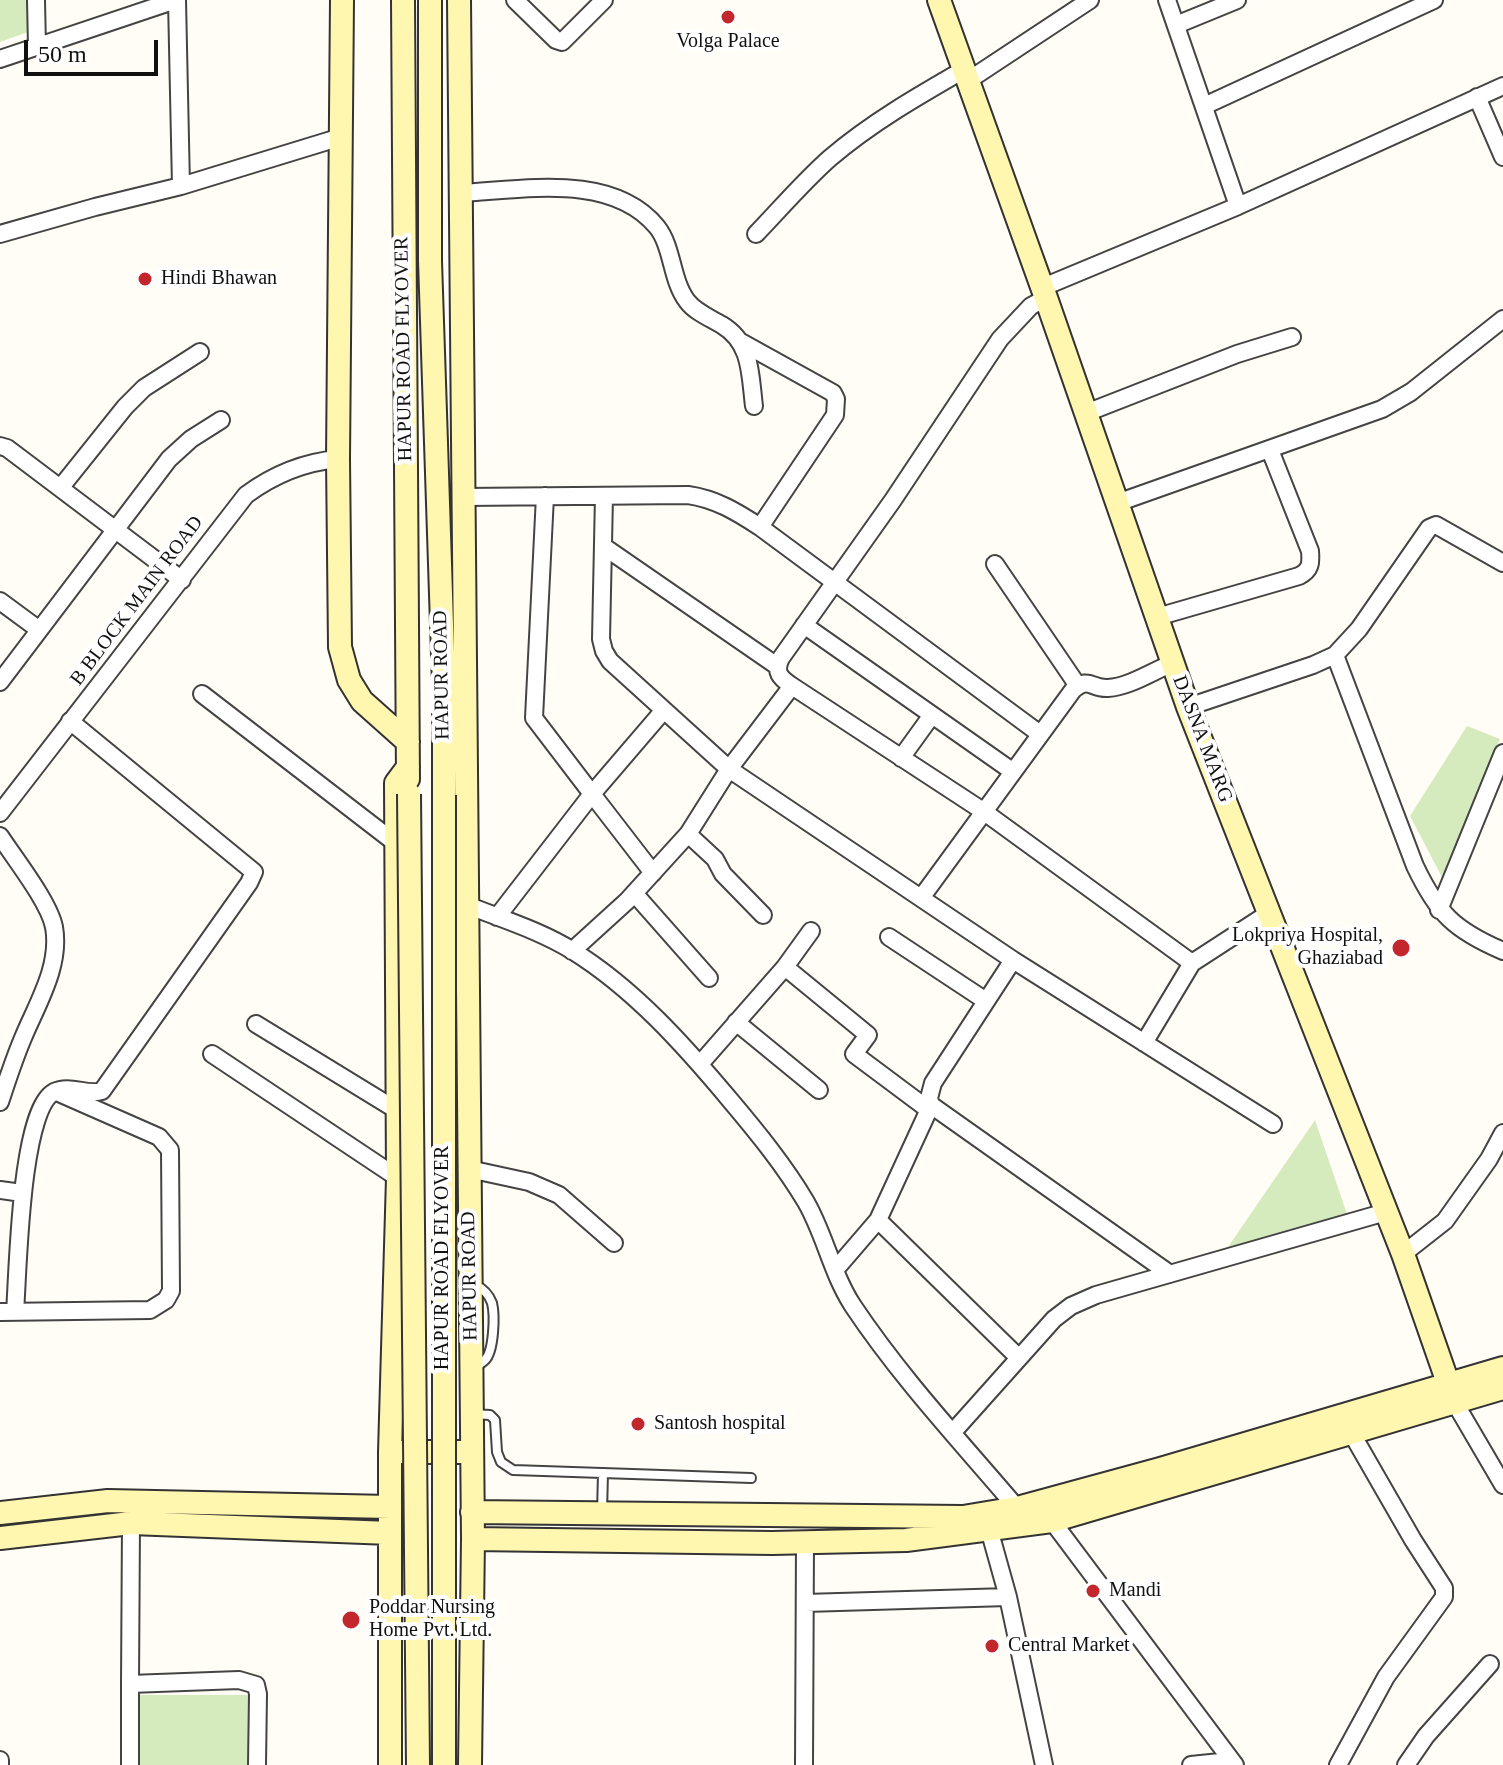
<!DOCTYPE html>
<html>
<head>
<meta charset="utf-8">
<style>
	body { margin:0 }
	#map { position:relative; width:1503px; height:1765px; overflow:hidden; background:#fffdf5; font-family:"Times New Roman",serif }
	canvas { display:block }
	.scale { position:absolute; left:24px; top:40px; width:134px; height:36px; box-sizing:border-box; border:4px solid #111; border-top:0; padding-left:10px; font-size:24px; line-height:28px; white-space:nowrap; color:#111; -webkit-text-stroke:6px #fff; paint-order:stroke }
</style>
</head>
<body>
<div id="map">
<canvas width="1503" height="1765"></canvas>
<div class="scale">50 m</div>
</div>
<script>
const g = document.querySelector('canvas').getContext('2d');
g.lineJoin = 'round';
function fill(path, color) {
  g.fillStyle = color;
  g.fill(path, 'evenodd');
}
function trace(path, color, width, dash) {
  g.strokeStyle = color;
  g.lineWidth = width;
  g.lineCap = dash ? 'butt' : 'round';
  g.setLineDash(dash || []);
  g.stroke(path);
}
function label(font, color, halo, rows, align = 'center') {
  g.font = font + ' "Times New Roman",serif';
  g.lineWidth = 8;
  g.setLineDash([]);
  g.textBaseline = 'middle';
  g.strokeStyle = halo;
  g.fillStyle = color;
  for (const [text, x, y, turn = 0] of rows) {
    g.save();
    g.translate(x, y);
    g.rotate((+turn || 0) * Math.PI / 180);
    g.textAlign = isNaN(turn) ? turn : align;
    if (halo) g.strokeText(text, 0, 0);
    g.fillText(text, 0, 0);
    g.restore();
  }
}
const green = new Path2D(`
	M0 0H30L28 32 0 42Z
	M1467 726 1500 739 1444 881 1410 816Z
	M1315 1120 1348 1217 1228 1247Z
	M138 1695H255L254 1765H137Z`);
const lane = new Path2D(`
	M474 1284C482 1288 489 1294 492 1303 495 1315 494 1351 485 1360 482 1363 478 1365 475 1368
	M472 1414 490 1415 495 1420 497 1452 501 1462 513 1470 751 1478
	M602 1513 603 1473`);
const street = new Path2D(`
	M36 0 37 47
	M177 0 181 186
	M515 0 556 40 562 42 604 0
	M1167 0 1238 206
	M1176 25 1237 0
	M0 59 176 0
	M969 80 1090 0
	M1477 97 1503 157
	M1204 106 1434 0
	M460 193C523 190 612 172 657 227 673 247 671 280 687 301 695 312 710 318 722 325 752 343 750 375 754 406
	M0 234 95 207 181 186 341 137
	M756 234C780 209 804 181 830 158 871 123 918 96 965 69
	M1041 288 1238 206 1503 86
	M741 342 833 393 836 399 835 415 760 527
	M1086 413 1237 354 1292 337
	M0 446 7 448 182 580
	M61 487 125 407 144 388 200 352
	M604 496 601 639 604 651 610 661 729 769 1013 960 1273 1124
	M463 497 688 495C716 499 737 512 760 527L1040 734
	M1117 503 1382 409 1411 392 1503 319
	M603 546 777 666
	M995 564 1078 686
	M0 601 38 629
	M1157 617 1299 576C1311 570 1311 563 1310 551L1270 450
	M804 625 1012 771
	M1335 655 1415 866C1438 914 1454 930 1503 951
	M0 682 169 459 191 439 221 420
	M792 686 983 811 1192 963
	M202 694 398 845
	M1188 707 1313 665 1335 655 1359 629 1429 528 1436 525 1503 563
	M901 758 932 715
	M0 813 246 495C273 475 305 462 338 459
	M688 834 715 859 723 874 763 915
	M0 836C15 859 49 902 54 927 61 966 37 1004 23 1038 14 1059 7 1081 0 1102
	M653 873 592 794 664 710
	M634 893 709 978
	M921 898 1073 690C1089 676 1091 689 1108 688 1129 687 1153 671 1173 663
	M467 905C502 919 541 931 573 951 634 989 684 1045 730 1100 757 1132 784 1165 806 1202 825 1235 832 1274 853 1306 901 1378 961 1442 1017 1508
	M1439 910 1503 753
	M497 917 592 794 534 718 545 496
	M889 937 986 1001
	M572 951 627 901 688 834 729 769 792 686C780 678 774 672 781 658L893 500 1000 339 1031 306 1046 298
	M1013 960 933 1083 929 1098 931 1105 1170 1274
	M785 967 811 931
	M736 1022 819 1090
	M256 1024 398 1111
	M1144 1043 1192 963 1269 913
	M212 1054 398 1178
	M700 1064 785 967 868 1035 854 1054 929 1110
	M469 1169 529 1182 559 1195 614 1243
	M0 1190 22 1193
	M878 1220 1019 1358
	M1403 1254 1445 1221 1489 1159 1503 1133
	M835 1270 878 1220 931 1105
	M0 1312 150 1310 166 1300 171 1291 170 1150 159 1137 59 1093
	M15 1312C18 1274 20 1110 54 1092 70 1084 87 1096 102 1091L249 883 254 872 70 721
	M1455 1403 1503 1485
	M953 1432 1054 1319 1071 1306 1096 1295 1386 1212
	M1052 1521 1235 1765
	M989 1529 1008 1597 1044 1765
	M805 1603 1008 1597
	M130 1684 131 1523
	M0 1760V1765
	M130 1765V1684L239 1680 256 1685 258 1694 257 1765
	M804 1765 805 1542
	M1191 1765 1230 1761
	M1338 1765 1386 1677 1444 1597V1588L1413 1540 1352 1434
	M1406 1765 1426 1736 1490 1664`);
const secondary = new Path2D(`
	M342 0 338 459 340 647 349 680 362 701 408 742
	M403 0 408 779
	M430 0V261L444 685V795
	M459 0 473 1539 470 1765
	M939 0 1046 298 1188 707 1403 1254 1455 1403
	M397 1452H472
	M472 1512 963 1517 1017 1508 1160 1469 1503 1368
	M0 1513 108 1501 390 1507
	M0 1538 131 1523 390 1533
	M473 1539 772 1543 906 1540 1052 1521 1503 1388
	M390 1765V1452L398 1178 396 783 408 767`);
const secondaryBridge = new Path2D(`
	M409 794 418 1765
	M444 1765V795`);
const markers = [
	[728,17,8,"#c4262e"],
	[145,279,8,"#c4262e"],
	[1401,948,10,"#c4262e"],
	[638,1424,8,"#c4262e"],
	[1093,1591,8,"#c4262e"],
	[351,1620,10,"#c4262e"],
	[992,1646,8,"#c4262e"]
];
const poiNames = [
	["Volga Palace",728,42,"center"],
	["Hindi Bhawan",161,279],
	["Lokpriya Hospital,",1383,936,"right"],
	["Ghaziabad",1383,959,"right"],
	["Santosh hospital",654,1424],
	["Mandi",1109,1591],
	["Poddar Nursing",369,1608],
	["Home Pvt. Ltd.",369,1631],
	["Central Market",1008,1646]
];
const streetNames = [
	["HAPUR ROAD FLYOVER",404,349,-91],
	["B BLOCK MAIN ROAD",137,601,-53],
	["HAPUR ROAD",442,675,-91],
	["DASNA MARG",1202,739,69],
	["HAPUR ROAD FLYOVER",443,1258,-90],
	["HAPUR ROAD",470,1276,-91]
];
fill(green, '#d5ebbd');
trace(lane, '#444', 12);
trace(street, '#444', 20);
trace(secondary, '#333', 26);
trace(lane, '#fff', 8);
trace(street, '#fff', 16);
trace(secondary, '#fff6b0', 22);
trace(secondaryBridge, '#333', 26, []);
trace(secondaryBridge, '#fff6b0', 22);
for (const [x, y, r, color] of markers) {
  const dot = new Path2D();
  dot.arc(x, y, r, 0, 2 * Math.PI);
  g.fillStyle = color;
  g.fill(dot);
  trace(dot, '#fff', 3);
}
label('20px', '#111', '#fff', poiNames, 'left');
label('20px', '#111', '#fff', streetNames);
</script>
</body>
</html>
